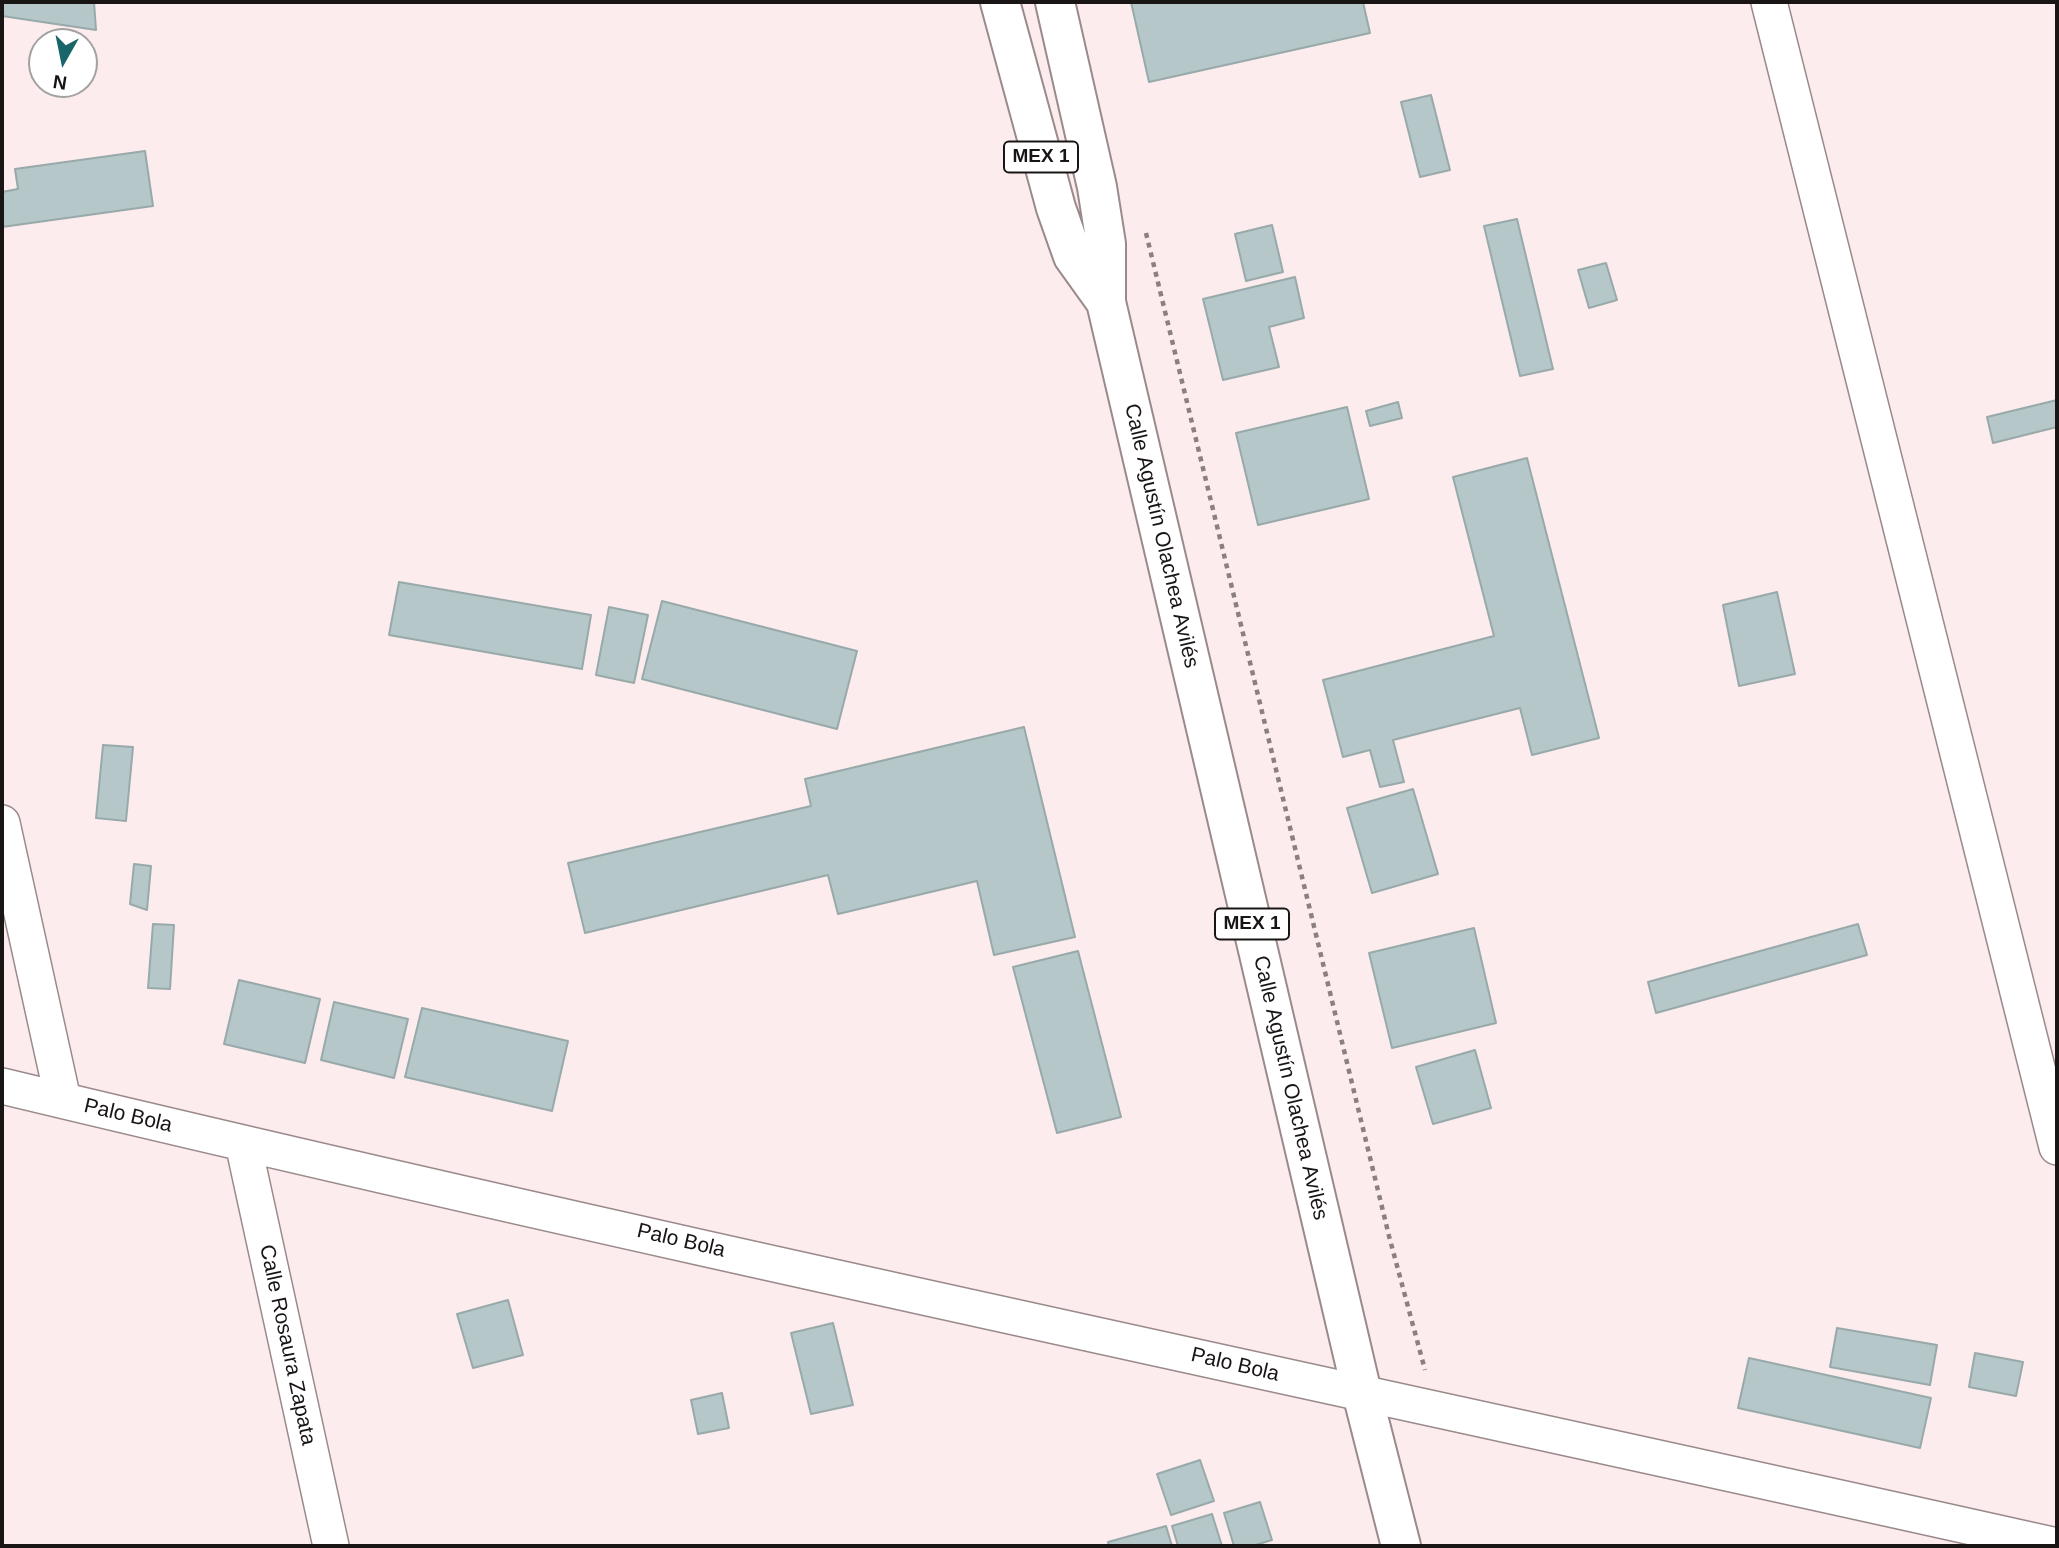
<!DOCTYPE html>
<html>
<head>
<meta charset="utf-8">
<style>
	body { margin:0 }
	#map { position:relative; width:2059px; height:1548px; overflow:hidden; background:#fdeced; font-family:Helvetica,sans-serif }
	canvas { display:block }
	.frame { position:absolute; inset:0; border:4px solid #1a1515; pointer-events:none }
	.north { position:absolute; left:28px; top:28px; width:70px; height:70px; box-sizing:border-box; background:#fff; border:2px solid #a3a1a1; border-radius:50%; rotate:189deg; font-size:19px; font-weight:700; line-height:28px; text-align:center; color:#1a1515 }
	.north::after { content:''; display:block; margin:auto; width:24px; height:32px; background:#18666a; clip-path:polygon(50% 0,100% 100%,50% 72%,0 100%) }
</style>
</head>
<body>
<div id="map">
<canvas width="2059" height="1548"></canvas>
<div class="frame"></div>
<div class="north">N</div>
</div>
<script>
const g = document.querySelector('canvas').getContext('2d');
g.lineJoin = 'round';
function fill(path, color) {
  g.fillStyle = color;
  g.fill(path, 'evenodd');
}
function trace(path, color, width, dash) {
  g.strokeStyle = color;
  g.lineWidth = width;
  g.lineCap = dash ? 'butt' : 'round';
  g.setLineDash(dash || []);
  g.stroke(path);
}
function label(font, color, halo, rows, align = 'center') {
  g.font = font + ' Helvetica,sans-serif';
  g.lineWidth = 7;
  g.setLineDash([]);
  g.textBaseline = 'middle';
  g.strokeStyle = halo;
  g.fillStyle = color;
  for (const [text, x, y, turn = 0] of rows) {
    g.save();
    g.translate(x, y);
    g.rotate((+turn || 0) * Math.PI / 180);
    g.textAlign = isNaN(turn) ? turn : align;
    if (halo) g.strokeText(text, 0, 0);
    g.fillText(text, 0, 0);
    g.restore();
  }
}
const building = new Path2D(`
	M2 2H94L96 30 2 16Z
	M1131 2H1363L1370 33 1149 82Z
	M1431 95 1450 170 1420 177 1401 102Z
	M145 151 153 206 2 227V192L18 189 15 169Z
	M1517 219 1553 369 1520 376 1484 226Z
	M1272 225 1283 272 1246 281 1235 234Z
	M1606 263 1617 300 1589 308 1578 270Z
	M1295 277 1304 318 1269 327 1279 367 1223 380 1203 299Z
	M2057 400V427L1993 443 1987 417Z
	M1398 402 1402 418 1370 426 1366 411Z
	M1347 407 1369 499 1258 525 1236 433Z
	M1527 458 1599 738 1532 755 1520 708 1393 740 1404 782 1380 787 1370 750 1343 757 1323 680 1494 636 1453 477Z
	M399 582 591 615 582 669 389 635Z
	M1777 592 1795 674 1739 686 1723 605Z
	M662 601 857 651 837 729 642 679Z
	M609 607 648 615 634 683 596 675Z
	M1024 727 1075 937 994 955 977 881 838 914 828 875 585 933 568 863 811 806 805 779Z
	M103 745 133 747 126 821 96 818Z
	M1413 789 1438 874 1372 893 1347 808Z
	M134 864 151 866 147 910 130 904Z
	M153 924 174 925 170 989 148 988Z
	M1858 924 1867 955 1656 1013 1648 982Z
	M1474 928 1496 1023 1392 1048 1369 953Z
	M1078 951 1121 1117 1057 1133 1013 967Z
	M239 980 320 999 305 1063 224 1044Z
	M334 1002 408 1019 394 1078 321 1060Z
	M422 1008 568 1041 552 1111 405 1077Z
	M1475 1050 1491 1108 1433 1124 1416 1067Z
	M508 1300 523 1355 473 1368 457 1314Z
	M833 1323 853 1405 811 1414 791 1333Z
	M1837 1328 1937 1345 1930 1385 1830 1367Z
	M1975 1353 2023 1362 2016 1396 1969 1387Z
	M1749 1358 1931 1398 1920 1448 1738 1408Z
	M722 1393 729 1428 698 1434 691 1400Z
	M1200 1460 1214 1501 1171 1515 1157 1474Z
	M1260 1502 1272 1540 1252 1546H1234L1224 1513Z
	M1212 1514 1222 1546H1178L1172 1526Z
	M1166 1526 1172 1546H1109L1108 1542Z`);
const path = new Path2D(`
	M1146 233 1389 1236 1425 1370`);
const street = new Path2D(`
	M1769 2 2057 1147
	M2 823 63 1100
	M2 1086C684 1250 1372 1393 2057 1546
	M243 1143 331 1546`);
const highway = new Path2D(`
	M1000 2 1056 208 1073 256 1106 302
	M1055 2 1097 187 1106 244V302L1362 1393 1401 1546`);
const shields = [
	[1041,157,74],
	[1252,924,74]
];
const shieldNames = [
	["MEX 1",1041,157],
	["MEX 1",1252,924]
];
const streetNames = [
	["Calle Agustín Olachea Avilés",1161,536,77],
	["Calle Agustín Olachea Avilés",1290,1088,77],
	["Palo Bola",128,1116,13],
	["Palo Bola",681,1241,13],
	["Calle Rosaura Zapata",287,1345,78],
	["Palo Bola",1235,1365,13]
];
fill(building, '#b5c7c8');
trace(building, '#98a9aa', 2);
trace(street, '#9a8a8b', 38);
trace(highway, '#9a8a8b', 42);
trace(path, '#8b8080', 4.5, [5, 5]);
trace(street, '#fff', 35);
trace(highway, '#fff', 38);
for (const [x, y, w] of shields) {
  const box = new Path2D();
  box.roundRect(x - w / 2, y - 15.5, w, 31, 5);
  g.fillStyle = '#fff';
  g.fill(box);
  trace(box, '#1a1515', 2);
}
label('bold 19px', '#1a1515', null, shieldNames);
label('21px', '#1a1515', '#fff', streetNames);
</script>
</body>
</html>
